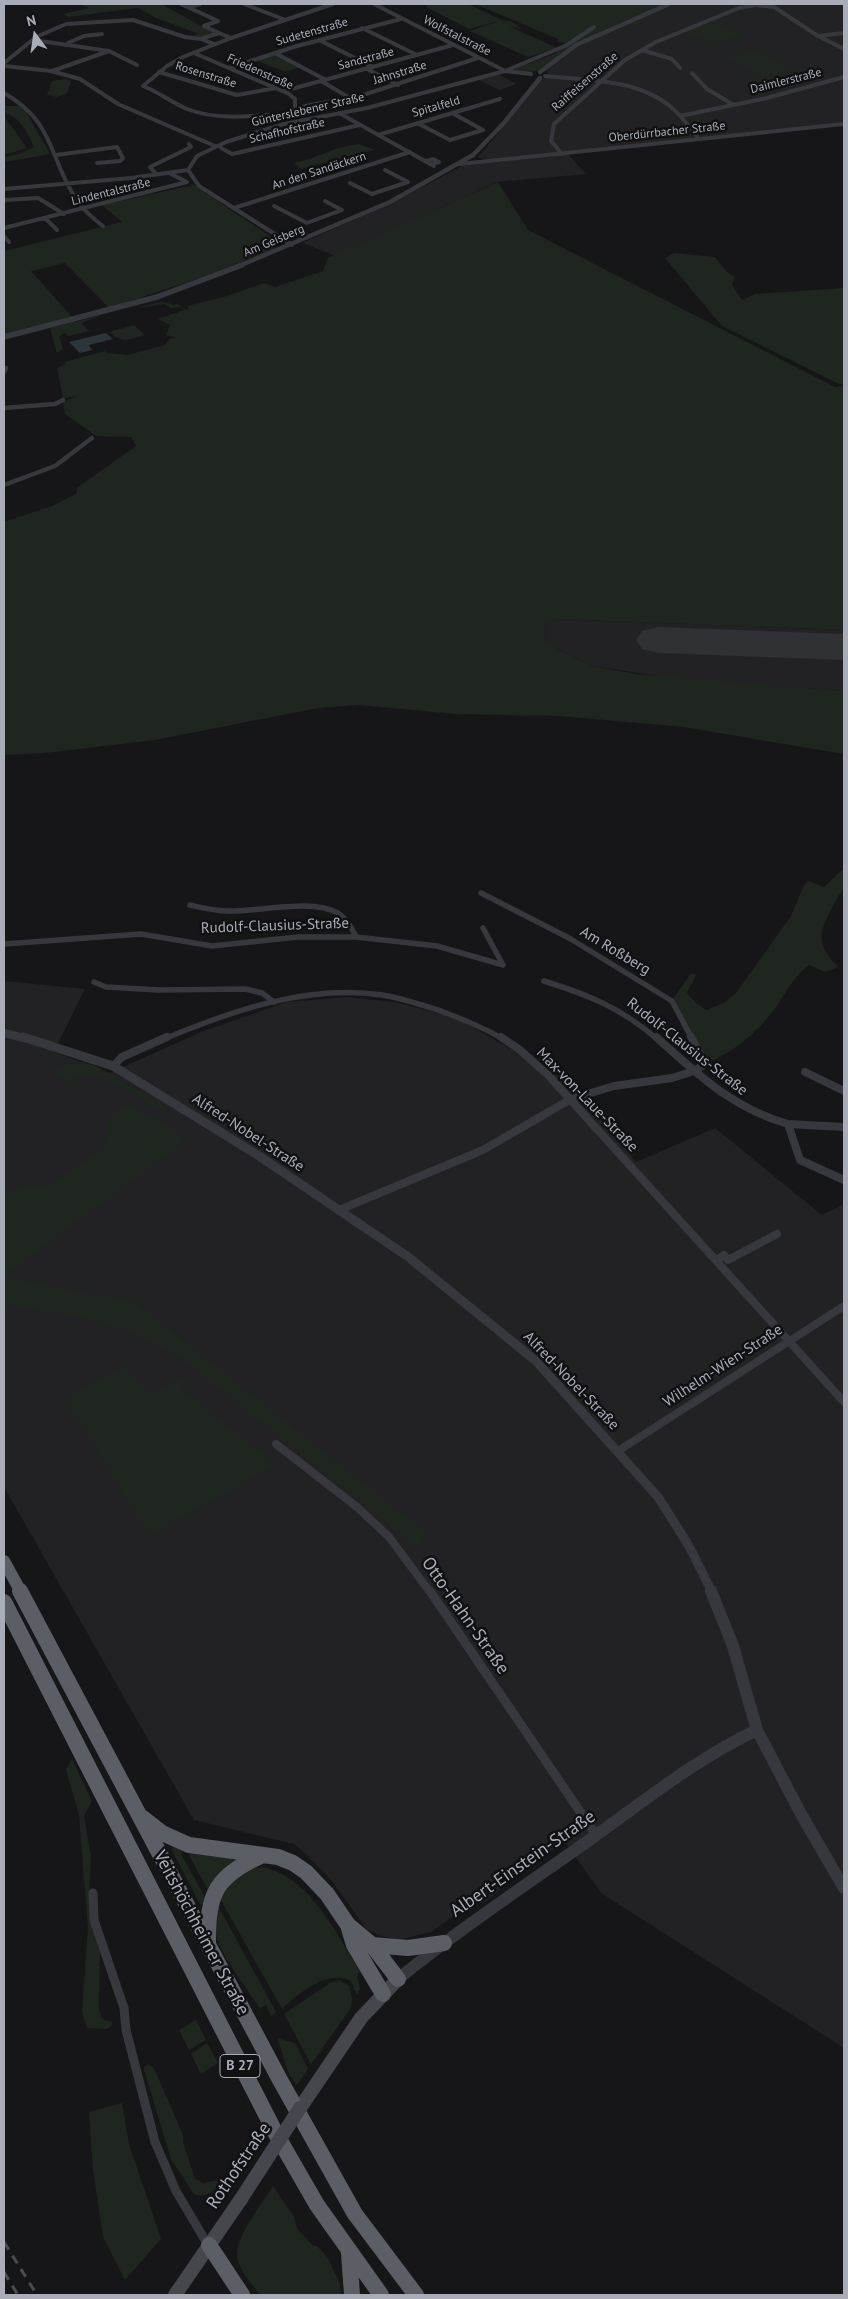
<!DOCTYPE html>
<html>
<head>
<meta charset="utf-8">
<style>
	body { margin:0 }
	#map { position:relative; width:848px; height:2299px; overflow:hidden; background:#161618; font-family:"PT Sans",sans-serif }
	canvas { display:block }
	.frame { position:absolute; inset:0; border:5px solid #a8adb8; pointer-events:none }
	.north { position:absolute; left:10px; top:10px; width:50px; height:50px; -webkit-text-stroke:4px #111113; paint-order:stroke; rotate:346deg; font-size:14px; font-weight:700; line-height:20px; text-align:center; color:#a8adb8 }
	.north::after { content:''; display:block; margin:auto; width:18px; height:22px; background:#a8adb8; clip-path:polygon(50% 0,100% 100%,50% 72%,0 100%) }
</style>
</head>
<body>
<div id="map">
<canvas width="848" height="2299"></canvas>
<div class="frame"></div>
<div class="north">N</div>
</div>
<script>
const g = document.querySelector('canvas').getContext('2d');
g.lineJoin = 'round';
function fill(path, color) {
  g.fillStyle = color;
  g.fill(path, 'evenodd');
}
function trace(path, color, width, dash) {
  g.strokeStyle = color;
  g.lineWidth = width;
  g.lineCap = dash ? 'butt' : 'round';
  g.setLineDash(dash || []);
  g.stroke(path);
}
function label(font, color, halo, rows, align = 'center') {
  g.font = font + ' "PT Sans",sans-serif';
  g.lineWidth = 5;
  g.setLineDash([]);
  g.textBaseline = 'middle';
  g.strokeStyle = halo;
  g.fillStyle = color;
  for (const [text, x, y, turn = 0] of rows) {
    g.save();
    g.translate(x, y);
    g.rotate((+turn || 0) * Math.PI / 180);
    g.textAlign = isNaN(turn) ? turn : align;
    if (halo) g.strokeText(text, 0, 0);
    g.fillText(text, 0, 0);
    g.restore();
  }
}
const built = new Path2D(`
	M672 4H844V123L486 160 478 157 512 117 539 79 547 78 549 75 546 71 551 65 577 46Z
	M499 75 517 84 499 90 479 80Z
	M568 154 586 174 497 182 336 256 302 243 394 202 462 166Z
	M556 619 844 630V691L670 678 593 666 553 647H546L544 627 547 622Z
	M4 981 85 989 54 1052 110 1073 201 1032 287 1002 347 997 395 1002 456 1018 574 1085 636 1162 715 1128 822 1215 844 1204V2048L601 1893 565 1842 507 1880 504 1886 484 1903 466 1907 431 1932 397 1940 382 1936 367 1930 332 1881 307 1855 294 1844 194 1820 4 1487Z`);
const green = new Path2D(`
	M79 4H161L214 33 202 38 191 36 199 34 156 18 138 8 68 17 63 14 89 8Z
	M429 4H468L502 20 510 21 524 30 509 26 557 48 528 57 470 31 499 21 469 29 426 7Z
	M475 4H666C635 17 603 29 574 45 563 50 545 68 536 71 530 73 519 73 514 69L557 53 555 52 570 45 557 41 558 39Z
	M713 23 748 35 716 43 682 32 699 25 704 27Z
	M755 50 820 82 789 70 764 77 726 57Z
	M275 54 300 67 286 72 258 61 260 60 258 59Z
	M65 79 71 81 67 93 57 97 47 95 52 81Z
	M4 106H23L50 154 4 162V157L22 153 34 147C28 134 20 116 4 113Z
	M4 116 27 148 4 155Z
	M359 144 375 150 301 169 294 163C317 158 336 146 359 144Z
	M498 182 528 230 835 387 844 386V630L556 619 547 622 544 627 546 647H553L593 666 636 674 844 691V754L684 727 559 716 455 714 359 705 318 708 155 740 45 753 4 755V522L52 506 76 494 78 487 136 446 131 437 96 436 65 414 63 402 77 396 63 399 57 368 66 364 64 362 105 351 107 353 127 355 165 345 171 338H176L166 335 170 325 158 319 185 310 180 307 171 308 164 304 139 308C151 304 162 299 173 305L178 304 186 310 189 309 187 306 227 296 264 283 275 287 323 271 328 258Z
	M194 185 274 239 278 244 275 249 197 279 109 308 65 263 31 271 73 318 4 335V251L122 222 102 205Z
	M674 253 715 257 727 272 735 277 732 285 742 300 755 294 844 288V384H839L722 326 665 258Z
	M103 315 81 323 89 331 69 336 65 333 59 336 63 349 57 353 50 328Z
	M134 325 145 335C129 340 121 343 109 332Z
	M844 868C844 873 846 882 844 888 843 890 840 894 838 897 822 926 811 942 839 967L825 972 809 965C793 977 785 994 774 1010 756 1034 732 1053 705 1064L672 1001 691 973 696 975 687 993 697 1004 706 1010 724 1003 736 993 791 916 804 885 808 881 824 887Z
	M84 1062 96 1066 168 1109 159 1111 101 1075H81L67 1082 55 1072 54 1068Z
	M128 1103C145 1114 177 1124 184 1142L4 1276V1198L21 1185 48 1186 104 1148 109 1115Z
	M4 1277 135 1302 428 1534 416 1546 200 1373C189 1365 178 1355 166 1348 118 1321 57 1312 4 1305Z
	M127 1366 135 1380 150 1395 180 1379 188 1381 180 1389 264 1454 275 1466 149 1536 64 1399Z
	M72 1759 92 1801 84 1816 91 1857 89 1899 100 1948 99 2010 102 2019 112 2022V2025L107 2029 87 2028 82 2012 88 1927 84 1880 79 1815 66 1770Z
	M174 1847 183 1851 181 1854 205 1897 203 1904H200L171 1849Z
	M191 1854 237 1858 238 1860 219 1874 208 1890 189 1855Z
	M262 1867C309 1876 337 1934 360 1972L357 1975 360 1989 357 1995 351 1981C327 1969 299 1993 282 2009L218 1895 247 1869Z
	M216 1902 276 2012 271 2016 266 2005 260 2009C245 1984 224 1962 215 1933 213 1923 215 1911 216 1902Z
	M339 1980 349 1986 352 1998 351 2008 311 2064 284 2014 330 1983Z
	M196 2020 206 2040 189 2050 179 2030Z
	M277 2038 295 2043 308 2069 297 2085 289 2074Z
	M207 2043 218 2063 201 2074 191 2054Z
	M148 2064 154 2068 183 2135V2142L195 2179 203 2183 219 2180C218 2192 204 2198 194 2194L171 2159 144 2070V2067Z
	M122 2103 129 2144 161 2239 125 2280 103 2237 93 2169 89 2112Z
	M273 2186 294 2217 297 2228 312 2245 317 2246 328 2258 340 2284 341 2295H260C253 2285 237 2268 237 2255 237 2234 262 2204 273 2186Z`);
const water = new Path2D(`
	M106 333 113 339 89 345 92 350 80 353 69 342Z`);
const runway = new Path2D(`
	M658 627 844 634V660L658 653 642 649 636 640 642 631Z`);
const minorFar4 = new Path2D(`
	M181 4 218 21 204 26 219 33
	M244 4 283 19
	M374 4 505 71 531 74
	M190 7 200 4
	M362 28 417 55
	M818 36 844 33
	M33 40 109 51 52 71
	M319 40 373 67
	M68 43 84 36 102 34
	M214 44 201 39 219 33 231 38
	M642 50 672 59 680 68
	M109 51 137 65
	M194 53 289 94 295 99V111
	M275 53 326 80
	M4 63 36 37 66 24 133 20 185 37 201 39
	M4 66 51 71 80 79 118 104 215 146
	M229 68 297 46 401 19
	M367 69 398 85
	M159 72 237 95 276 88
	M692 73 707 89 732 104
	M545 76C587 80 637 79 671 107 682 116 690 128 699 139
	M321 81 350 98
	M284 91 453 45
	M4 93C55 122 48 156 76 199 83 210 93 218 103 226
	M296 108 366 94 478 58
	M294 113C259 115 221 122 187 109 172 103 159 92 143 86L167 66 183 57 231 38 333 4
	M339 113 434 166
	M680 116 767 98 844 77
	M417 123 450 140 483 130 452 113
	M378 135 500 99
	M221 148 232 154 360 125
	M562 154 551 141 554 124 625 60 656 42 739 8 756 5 774 7 818 36 844 49
	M56 155 117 147 123 158 120 161 97 163
	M426 161 433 159 439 162 432 164
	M460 164 844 124
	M188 170 197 156 226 142 284 124 367 108 505 71 567 45 594 27
	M188 170 199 186 292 245
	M156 174 150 167 191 147 189 144
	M350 183 372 194 408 182 385 170
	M4 189 131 178 188 170
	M4 200 38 198 64 214
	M274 206 307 223 342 210 325 201
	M234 208 410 152
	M45 218 57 230
	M4 228 187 182 171 174
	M4 236 9 242`);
const minorFar3 = new Path2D(`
	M4 368H6L4 372
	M4 408 55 404 63 400
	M4 485 55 466 92 438`);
const minorFar2 = new Path2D(`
	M481 893 569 938 672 1001 692 1039
	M190 905C203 908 215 911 228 911 259 912 310 898 338 913 346 918 352 928 356 937
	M483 928 503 965
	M4 944 141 934 212 946 298 937H356L437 946 503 965
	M544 981C589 995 621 1008 657 1039
	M94 982 106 987 159 990 245 989 262 993 274 1002
	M164 1039C231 1011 308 984 382 995 402 998 421 1005 441 1011 462 1019 483 1027 503 1039`);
const minorFar1 = new Path2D(`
	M501 1037 520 1050 548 1075 844 1402
	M656 1037C699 1075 732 1108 788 1124L800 1160 844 1180
	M113 1066 122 1057 167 1037
	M805 1072 844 1091
	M788 1124 844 1127
	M339 1210 483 1150 571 1099 614 1086 672 1078 694 1071 705 1064 691 1037
	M717 1260 724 1255 728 1260 777 1234
	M276 1444 357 1507 389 1537 430 1592
	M618 1451 844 1306`);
const minor = new Path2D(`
	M430 1591 596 1835
	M93 1893 94 1920 124 2008 126 2030 155 2142 176 2191 208 2245`);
const tertiaryFar4 = new Path2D(`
	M540 72 576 45 669 4
	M239 266 390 202 473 155 503 124 540 78`);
const tertiaryFar3 = new Path2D(`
	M4 337 157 297 242 265`);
const tertiaryFar2 = new Path2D(`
	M4 1033 28 1039`);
const tertiaryFar1 = new Path2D(`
	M23 1037 113 1066 256 1154 407 1256 536 1361 658 1497 689 1546 712 1592`);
const tertiary = new Path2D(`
	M711 1591 733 1646 757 1730 801 1814 844 1888
	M398 1979C461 1928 529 1883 595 1836 648 1798 698 1758 757 1730`);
const secondary = new Path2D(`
	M300 2108 361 2018 398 1979
	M175 2295 241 2199`);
const trunkFar1 = new Path2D(`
	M4 1561 21 1592`);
const trunk = new Path2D(`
	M20 1591 280 2080 355 2214 416 2295
	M4 1602 275 2132 317 2205 381 2295
	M143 1818 162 1833 189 1845 278 1857 293 1863 306 1872 327 1894 348 1925 354 1945 383 1994
	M348 1925 372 1945 398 1979
	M208 1943C207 1894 216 1876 261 1856
	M372 1945 408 1948 444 1943
	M209 2245 242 2295
	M349 2253 352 2295`);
const rail = new Path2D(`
	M4 2242 37 2295
	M4 2272 18 2295`);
const secondaryBridge = new Path2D(`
	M241 2199 300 2108`);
const farStreetnames = [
	["Sudetenstraße",312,32,-16],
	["Wolfstalstraße",457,36,27],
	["Sandstraße",366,59,-15],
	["Friedenstraße",260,72,24],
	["Jahnstraße",400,73,-17],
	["Rosenstraße",206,75,17],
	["Daimlerstraße",786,81,-14],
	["Raiffeisenstraße",585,82,-41],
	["Spitalfeld",436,107,-16],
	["Günterslebener Straße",308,110,-13],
	["Schafhofstraße",287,131,-13],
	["Oberdürrbacher Straße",667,132,-6],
	["An den Sandäckern",319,171,-18],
	["Lindentalstraße",111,192,-14],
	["Am Geisberg",274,241,-23]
];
const shields = [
	[240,2066,40]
];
const shieldNames = [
	["B 27",240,2066]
];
const streetNames = [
	["Rudolf-Clausius-Straße",275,926,-2],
	["Am Roßberg",615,951,31],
	["Rudolf-Clausius-Straße",687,1047,38],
	["Max-von-Laue-Straße",587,1100,46],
	["Alfred-Nobel-Straße",248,1133,33],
	["Wilhelm-Wien-Straße",723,1366,-33],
	["Alfred-Nobel-Straße",571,1381,46]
];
const nearStreetnames = [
	["Otto-Hahn-Straße",465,1616,55],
	["Albert-Einstein-Straße",523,1864,-35],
	["Veitshöchheimer Straße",201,1933,62],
	["Rothofstraße",239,2166,-56]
];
fill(built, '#222225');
fill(green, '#1e261f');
fill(water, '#2c353c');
fill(runway, '#303135');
trace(minorFar4, '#37383d', 4);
trace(minorFar3, '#37383d', 4.5);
trace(minorFar2, '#37383d', 5.5);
trace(minorFar1, '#37383d', 8);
trace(minor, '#37383d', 9);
trace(tertiaryFar4, '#37383d', 4.5);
trace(tertiaryFar3, '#37383d', 5.5);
trace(tertiaryFar2, '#37383d', 8);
trace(tertiaryFar1, '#37383d', 9);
trace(tertiary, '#37383d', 12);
trace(secondary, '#45474d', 14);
trace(trunkFar1, '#5b5e65', 12);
trace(trunk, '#5b5e65', 16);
trace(rail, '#4a4c52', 3, [9, 7]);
trace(secondaryBridge, '#45474d', 14);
label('12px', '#a8adb8', '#111113', farStreetnames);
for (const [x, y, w] of shields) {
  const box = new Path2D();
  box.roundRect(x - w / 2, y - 11.5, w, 23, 4);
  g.fillStyle = '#111113';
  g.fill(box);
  trace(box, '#a8adb8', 1);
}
label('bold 14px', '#a8adb8', null, shieldNames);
label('15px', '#a8adb8', '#111113', streetNames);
label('18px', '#a8adb8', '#111113', nearStreetnames);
</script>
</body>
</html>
